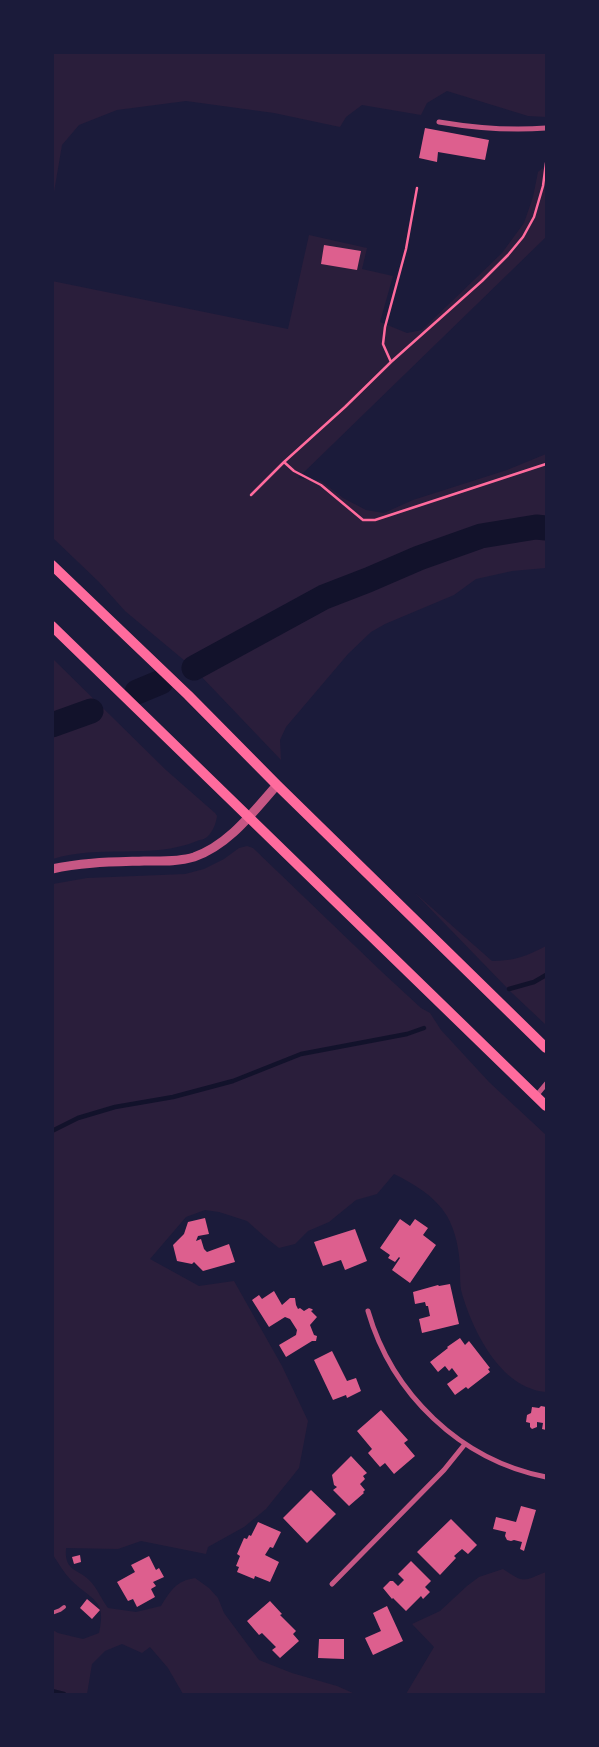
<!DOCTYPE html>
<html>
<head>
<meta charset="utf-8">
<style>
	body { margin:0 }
	#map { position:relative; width:599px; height:1747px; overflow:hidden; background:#1b1b3a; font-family:"IBM Plex Sans",sans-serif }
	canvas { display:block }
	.frame { position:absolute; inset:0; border:54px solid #1b1b3a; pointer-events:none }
</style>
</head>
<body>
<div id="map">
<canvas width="599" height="1747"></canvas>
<div class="frame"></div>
</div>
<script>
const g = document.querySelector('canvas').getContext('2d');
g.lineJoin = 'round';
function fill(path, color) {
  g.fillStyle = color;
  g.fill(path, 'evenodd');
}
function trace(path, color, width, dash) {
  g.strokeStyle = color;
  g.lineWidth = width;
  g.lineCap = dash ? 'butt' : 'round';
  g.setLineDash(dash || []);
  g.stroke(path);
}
const green = new Path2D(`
	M53 52 546 53V117L528 116 447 91 427 103 421 115 362 105 346 117 340 127 274 113 186 101 117 110 79 125 62 145 53 198Z
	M546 165V237L298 478 321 481 343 498 366 510 384 513 413 500 507 470 546 454V519L487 525 420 547 307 600 269 623 204 656 191 666 125 611 99 582 53 538 52 281 288 329 309 235 367 248 362 269 393 276 380 322 407 333 422 330 502 253 524 223 533 197 538 172Z
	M524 533H546V568L512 571 476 579 454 595 385 624 371 632 348 654 286 727 280 740 281 760 198 673 255 644 278 629 323 604 413 571 453 553Z
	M53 659 166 770 215 813 217 816C216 823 213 832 207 837 205 839 200 840 197 841 151 860 99 844 53 859V732L85 719 91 711 82 709 53 718Z
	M247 846 253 848 382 972 421 1008 430 1013 441 1030 489 1082 546 1135V1392C500 1388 472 1330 461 1290 460 1283 460 1275 460 1267 459 1249 456 1232 447 1216 435 1196 414 1184 394 1174L377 1194 356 1200 329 1222 308 1231 295 1244 279 1248 265 1237 247 1221 219 1212 205 1210 186 1217 150 1259 199 1286 234 1281 282 1366 308 1421 299 1468 266 1509 244 1527 208 1547 206 1554 141 1541 118 1549 66 1548C64 1572 78 1568 90 1581 97 1588 102 1600 108 1608L136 1612 161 1606C171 1590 176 1581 195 1578L209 1588 218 1598 224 1613 259 1660 292 1673 337 1686 355 1694H183L168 1668 150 1647 142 1653 122 1644 105 1651 92 1664 87 1694H53V1630L58 1633 83 1639 99 1633C107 1599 92 1601 71 1580 64 1573 59 1564 53 1555V884L87 878 185 874 204 869 224 859 239 848Z
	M415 893 492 961C514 961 527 956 546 946V1025L511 992Z
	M503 1569C525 1584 523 1581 546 1572V1694H406L434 1647 412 1624 440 1611 467 1586 479 1577Z`);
const stream = new Path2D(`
	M509 989 534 982 546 975
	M52 1131 78 1118 115 1107 173 1097 233 1081 301 1054 407 1034 424 1028
	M52 1691 64 1694`);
const river = new Path2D(`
	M194 668 324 597 368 580 419 558 481 536 536 527 546 528
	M137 692 161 682
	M52 725 91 711`);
const building = new Path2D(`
	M425 128 489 140 485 160 438 152 437 162 419 158Z
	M324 245 361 251 357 270 321 264Z
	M205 1218 209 1234 198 1236 196 1241 201 1239 204 1249 207 1252 229 1244 235 1262 203 1271 194 1262 192 1264 177 1261 173 1245 184 1234 188 1222Z
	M400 1219 410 1226 415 1219 428 1228 423 1235 436 1245 410 1283 392 1270 400 1258 399 1257 395 1262 388 1258 390 1255 380 1248Z
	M355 1229 367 1261 345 1270 341 1260 323 1266 314 1242Z
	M450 1284 459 1324 422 1333 419 1319 430 1316 428 1306H426L425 1302 415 1304 413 1292 438 1285 439 1286Z
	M274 1291 282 1305 290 1298H295L296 1305 298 1309 300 1308 304 1311 309 1308 312 1309 313 1310 311 1311 317 1317 310 1325 314 1335 317 1336 316 1341H312L286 1357 279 1345 296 1335 297 1330 290 1319 285 1317 269 1327 252 1300 259 1295 262 1299Z
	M460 1338 465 1345 469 1341 490 1368 488 1369 490 1372 468 1389 466 1387 455 1395 447 1384 458 1376 452 1368 449 1371 445 1366 438 1372 430 1362 448 1348 447 1347Z
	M332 1351 347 1381 356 1378 361 1391 347 1398 346 1395 333 1400 314 1360Z
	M541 1406 546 1407V1430L542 1429 543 1423 537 1422V1427L532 1429 530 1427V1423L526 1422 527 1415 531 1413 532 1407 539 1408Z
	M381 1410 408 1440 404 1443 415 1456 394 1474 385 1463 380 1467 368 1453 372 1449 357 1431Z
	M351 1456 367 1473 363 1476 365 1479 360 1484 365 1490 363 1492 364 1493 349 1506 333 1490 337 1487 334 1485 332 1475Z
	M311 1490 336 1514 307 1543 283 1518Z
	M521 1506 536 1510 524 1551 520 1549 522 1542 514 1540 511 1541 507 1540 505 1536 506 1532 493 1529 496 1517 516 1522Z
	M451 1519 477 1545 468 1554 462 1549 454 1556 456 1558 440 1575 417 1552Z
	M258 1522 281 1532 273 1548 270 1547 265 1555 279 1562 270 1582 255 1576 254 1579 237 1572 239 1567 236 1566 240 1556 237 1554 244 1538 247 1539 249 1535 251 1536Z
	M80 1555 81 1562 74 1564 72 1557Z
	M149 1556 156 1570 159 1568 164 1577 153 1582 156 1586 151 1589 155 1597 137 1607 133 1599 128 1601 117 1582 135 1572 131 1565Z
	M411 1561 431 1581 425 1587 430 1592 423 1599 421 1596 406 1611 393 1598 392 1599 383 1588 390 1581H393L398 1586 404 1580 398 1574Z
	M87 1599 100 1610 92 1619 80 1608Z
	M270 1601 282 1614 280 1615 296 1631 293 1634 299 1641 280 1658 272 1650 276 1647 262 1633 259 1635 247 1621Z
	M387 1606 403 1641 373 1655 365 1638 381 1631 373 1613Z
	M319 1639H344V1659L318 1658Z`);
const path = new Path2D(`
	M391 362 383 344 385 327 406 249 417 188
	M284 462 294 471 321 485 363 520H375L546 464
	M251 495 284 462 345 407 391 362 482 281 508 255 523 237 534 217 543 186 546 163`);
const service = new Path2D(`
	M52 1613 60 1610 64 1607`);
const minor = new Path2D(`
	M439 122C475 128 510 131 546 128
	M536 1096 546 1084
	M368 1311C392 1394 460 1460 546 1477
	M332 1584 444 1470 465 1444`);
const tertiary = new Path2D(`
	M52 869C82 862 114 862 144 861 160 861 178 862 194 857 229 845 253 812 277 785`);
const secondary = new Path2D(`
	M52 565 188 695 277 785 546 1048
	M52 626 546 1106`);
fill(green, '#2a1e3b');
trace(stream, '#12122b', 4.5);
trace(river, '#12122b', 25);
fill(building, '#dd5f8e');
trace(path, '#ff6b9d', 2.5);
trace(service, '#c65784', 4);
trace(minor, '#c65784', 5);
trace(tertiary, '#c65784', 9);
trace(secondary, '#ff6b9d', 10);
</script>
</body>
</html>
